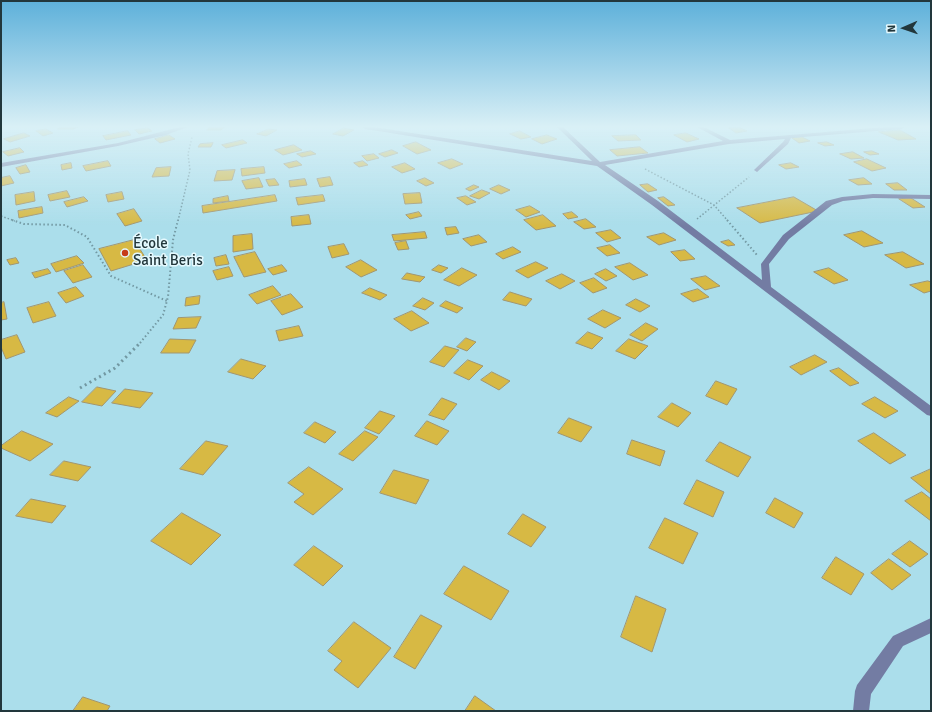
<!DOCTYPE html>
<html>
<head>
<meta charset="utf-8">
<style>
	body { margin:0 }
	#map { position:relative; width:932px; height:712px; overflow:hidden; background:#abdeeb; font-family:Signika,sans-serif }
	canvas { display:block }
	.frame { position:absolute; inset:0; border:2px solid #22373c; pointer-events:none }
	.north { position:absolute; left:884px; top:8px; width:40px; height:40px; -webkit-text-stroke:3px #e5f9fe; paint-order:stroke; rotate:268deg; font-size:11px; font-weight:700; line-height:16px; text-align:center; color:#22373c }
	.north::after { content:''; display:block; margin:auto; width:14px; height:18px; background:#22373c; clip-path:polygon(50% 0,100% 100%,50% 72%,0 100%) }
</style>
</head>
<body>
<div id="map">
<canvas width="932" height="712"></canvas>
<div class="frame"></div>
<div class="north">N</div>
</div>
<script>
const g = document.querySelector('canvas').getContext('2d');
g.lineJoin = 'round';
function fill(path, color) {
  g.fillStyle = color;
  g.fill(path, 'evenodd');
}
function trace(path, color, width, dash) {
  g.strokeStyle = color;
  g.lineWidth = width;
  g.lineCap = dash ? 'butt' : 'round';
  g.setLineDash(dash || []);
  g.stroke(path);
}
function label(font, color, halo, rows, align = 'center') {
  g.font = font + ' Signika,sans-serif';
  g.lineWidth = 3;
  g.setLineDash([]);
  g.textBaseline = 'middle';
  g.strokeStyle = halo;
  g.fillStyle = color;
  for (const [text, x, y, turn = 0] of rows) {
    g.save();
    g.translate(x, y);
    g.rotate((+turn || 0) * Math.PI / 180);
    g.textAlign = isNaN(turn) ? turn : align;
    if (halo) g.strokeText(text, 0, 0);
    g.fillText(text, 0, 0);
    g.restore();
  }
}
const building = new Path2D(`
	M62 127H78L73 129H58Z
	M210 127H225L221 130H207Z
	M739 127 747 131 736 133 729 128Z
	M148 128 152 131 139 134 135 130Z
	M344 128 354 130 343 136 333 134Z
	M46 129 53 133 43 136 36 131Z
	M269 129 277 130 266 136 257 134Z
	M900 130 916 139 898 140 879 132Z
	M128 131 131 135 106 140 103 136Z
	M520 131 531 137 521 139 510 134Z
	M24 133 30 136 10 142 4 139Z
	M686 133 699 139 687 142 674 135Z
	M169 135 175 139 160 143 155 139Z
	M547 135 557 139 542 144 532 139Z
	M636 135 641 140 618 141 612 136Z
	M802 137 810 141 799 143 792 138Z
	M243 140 247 143 226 148 222 145Z
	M416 142 431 150 417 154 403 146Z
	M827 142 834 145 825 146 818 143Z
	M213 143 211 147H198L200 144Z
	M294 145 302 150 283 155 275 150Z
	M640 147 648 153 617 156 610 150Z
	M20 148 24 152 8 156 3 152Z
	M392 150 398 153 385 157 379 154Z
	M311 151 316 154 302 157 297 154Z
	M872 151 879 154 870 155 864 152Z
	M853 152 864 158 851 159 840 154Z
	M374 154 379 158 367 161 362 156Z
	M452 159 463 164 450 169 438 163Z
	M867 159 886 168 872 171 854 162Z
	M108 161 111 166 86 171 83 166Z
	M297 161 302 165 289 168 284 164Z
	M363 161 368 165 359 167 354 163Z
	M71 163 72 168 62 170 61 165Z
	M405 163 415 169 402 173 392 167Z
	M791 163 799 167 786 169 779 165Z
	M26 165 30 172 20 174 16 168Z
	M171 167 169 176 152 177 156 168Z
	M264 167 265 173 242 176 241 169Z
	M235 170 232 180 214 181 217 171Z
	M10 176 14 183 1 186V178Z
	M330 177 333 185 320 187 317 179Z
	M259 178 263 187 246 189 242 181Z
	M425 178 434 183 426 186 417 181Z
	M864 178 872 184 858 185 849 180Z
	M275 179 279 185 269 186 266 180Z
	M305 179 307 185 290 187 289 181Z
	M898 183 907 190H894L886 184Z
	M648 184 657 190 648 192 640 185Z
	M474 185 479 187 470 191 466 189Z
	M499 185 510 190 501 194 490 189Z
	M482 190 490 193 479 199 470 196Z
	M67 191 70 197 50 201 48 195Z
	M34 192 35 201 16 205 15 195Z
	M122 192 124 199 108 202 106 195Z
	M420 193 422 203 405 204 403 194Z
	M275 195 277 201 203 213 202 206Z
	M323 195 325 201 298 205 296 198Z
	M228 196 229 201 213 203V199Z
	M466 196 476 202 467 205 457 198Z
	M84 197 88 201 67 207 64 202Z
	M664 197 675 205 668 206 658 198Z
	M794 197 818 211 760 223 737 208Z
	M911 198 925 207 913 208 899 199Z
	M530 206 540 212 526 217 516 210Z
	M42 207 43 213 19 218 18 211Z
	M134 209 142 221 125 226 117 214Z
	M419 212 422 216 410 219 406 215Z
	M572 212 578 217 568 219 563 214Z
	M309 215 311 224 292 226 291 217Z
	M543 215 556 226 536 230 524 220Z
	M586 219 596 227 584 229 574 222Z
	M456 227 459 233 447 235 445 228Z
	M611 230 621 238 607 242 596 233Z
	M862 231 883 243 864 247 844 235Z
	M425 232 427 238 394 241 392 235Z
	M664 233 676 240 659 245 647 237Z
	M252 234 253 249 233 252V236Z
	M479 235 487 242 471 246 463 239Z
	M134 240 147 260 111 271 99 249Z
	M729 240 735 245 728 246 721 242Z
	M406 241 409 249 398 250 395 243Z
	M344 244 349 254 332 258 328 247Z
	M610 245 620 253 607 256 597 248Z
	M513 247 521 252 503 259 496 254Z
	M685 250 695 259 680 261 671 252Z
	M255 252 266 272 244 277 234 257Z
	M903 252 924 264 906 268 885 255Z
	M226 255 229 264 216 266 214 258Z
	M77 256 84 263 56 272 51 264Z
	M16 258 19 263 10 265 7 260Z
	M361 260 377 270 361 277 346 267Z
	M536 262 548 268 528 278 516 271Z
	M630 263 648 275 633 280 615 267Z
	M83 265 92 277 73 283 64 271Z
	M282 265 287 271 273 275 268 269Z
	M439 265 448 268 441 273 432 270Z
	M229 267 233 276 217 280 213 271Z
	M462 268 477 275 459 286 444 280Z
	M829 268 848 280 834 284 814 272Z
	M48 269 51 273 35 278 32 273Z
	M606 269 617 276 606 281 595 274Z
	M407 273 425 277 420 282 402 279Z
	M562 274 575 281 560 289 546 281Z
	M706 276 720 286 705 290 691 279Z
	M594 278 607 288 593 293 580 283Z
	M928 281 931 282V291L924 293 910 285Z
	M273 286 281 295 257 304 249 295Z
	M76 287 84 296 66 303 58 293Z
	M370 288 387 295 380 300 362 293Z
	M698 289 709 297 693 302 681 294Z
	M510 292 532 299 526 306 503 300Z
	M291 294 303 307 282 315 271 301Z
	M200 296 199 304 185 306 186 298Z
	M423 298 434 303 425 310 413 306Z
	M636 299 650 306 640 312 626 305Z
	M446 301 463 308 457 313 440 306Z
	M4 302 7 319 1 320V303Z
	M49 302 56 316 33 323 27 308Z
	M603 310 621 318 605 328 588 319Z
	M412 311 429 323 411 331 394 319Z
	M201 317 196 328 173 329 178 318Z
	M646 323 658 329 642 341 630 335Z
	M299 326 303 336 279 341 276 331Z
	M588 332 603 338 592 349 576 343Z
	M17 335 25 352 6 359 1 347V340Z
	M466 338 476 342 467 351 457 347Z
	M170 339 196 340 189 353H161Z
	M629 339 648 346 635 359 616 351Z
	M445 346 459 350 444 367 430 362Z
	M815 355 827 362 801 375 790 367Z
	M241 359 266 366 253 379 228 372Z
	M468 360 483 366 469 380 454 373Z
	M839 368 859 383 850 386 830 371Z
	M492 372 510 381 499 390 481 380Z
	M716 381 737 389 727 405 706 396Z
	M97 387 116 391 102 406 82 402Z
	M125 389 153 393 140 408 112 403Z
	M69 397 79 401 57 417 46 413Z
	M875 397 898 411 885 418 862 404Z
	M442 398 457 404 444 420 429 415Z
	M672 403 691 413 678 427 658 417Z
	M380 411 395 416 379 434 365 428Z
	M569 418 592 427 581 442 558 433Z
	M427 421 449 431 437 445 415 436Z
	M315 422 336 432 325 443 304 433Z
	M22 431 53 444 30 461 1 448V446Z
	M365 431 378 437 353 461 339 454Z
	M874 433 906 455 890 464 858 441Z
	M632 440 665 451 660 466 627 454Z
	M206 441 228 446 203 475 180 469Z
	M720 442 751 457 738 477 706 461Z
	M64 461 91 467 78 481 50 475Z
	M309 467 343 489 313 515 294 502 304 494 288 483Z
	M931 469V494L911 478Z
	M394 470 429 480 416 504 380 493Z
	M697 480 724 492 713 517 684 504Z
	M922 492 931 499V521L905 501Z
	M775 498 803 513 794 528 766 513Z
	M31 499 66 506 52 523 16 516Z
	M182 513 221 535 191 565 151 541Z
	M523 514 546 527 531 547 508 534Z
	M665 518 698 533 683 564 649 548Z
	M910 541 928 554 910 567 892 554Z
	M314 546 343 566 323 586 294 565Z
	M836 557 864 574 851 595 822 578Z
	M889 559 911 575 892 590 871 573Z
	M464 566 509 591 491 620 444 594Z
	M636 596 666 609 652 652 621 637Z
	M421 615 442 626 415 669 394 657Z
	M354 622 391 648 358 688 334 670 342 661 328 651Z
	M475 696 496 711H465Z
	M83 697 110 706 107 711H73Z`);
const pathFar2 = new Path2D(`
	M645 169 714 205 728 221
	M1 216 15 221
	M697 219 749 177
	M178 221 190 170 188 154 192 137`);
const pathFar1 = new Path2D(`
	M12 220 24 224 65 225 87 237 111 276 167 301
	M727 220 757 255
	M140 343 163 315 168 297 173 240 178 220`);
const path = new Path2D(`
	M80 388 115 368 141 342`);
const minor = new Path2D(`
	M180 127H188L166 135 118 146 1 167V163L118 143Z
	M362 127H374L592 161 557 127H563L600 162 723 141 697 127H704L730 140 885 127H905L902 129 791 138 788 144 757 172 754 170 755 169 783 142 785 139 729 144 605 165 658 201 762 280 761 264 783 235 826 201 842 197 873 194 931 195V199L873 198 843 201 832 205 789 239 769 264 771 287 931 406V416L927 415 652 205 597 166 365 129Z
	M931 618V633L903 646 871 694 869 711H853L855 691 857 685 893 636Z`);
const markers = [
	[125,253,4,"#c63c19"]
];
const poiNames = [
	["École",133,244],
	["Saint Beris",133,261]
];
fill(building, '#d7b944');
trace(building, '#a19670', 1);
trace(pathFar2, '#7298a2', 1.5, [1.5, 2]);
trace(pathFar1, '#7298a2', 2, [1.5, 2.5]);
trace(path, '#7298a2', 3, [2, 3.5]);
fill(minor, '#737ca3');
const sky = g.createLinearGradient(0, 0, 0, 226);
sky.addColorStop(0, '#5db0da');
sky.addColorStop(0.56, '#d9f0f6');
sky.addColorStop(1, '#d9f0f600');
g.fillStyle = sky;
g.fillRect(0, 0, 932, 226);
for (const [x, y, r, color] of markers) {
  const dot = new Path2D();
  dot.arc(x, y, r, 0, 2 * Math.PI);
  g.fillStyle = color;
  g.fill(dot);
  trace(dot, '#e5f9fe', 1.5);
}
label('15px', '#22373c', '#e5f9fe', poiNames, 'left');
</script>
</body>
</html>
